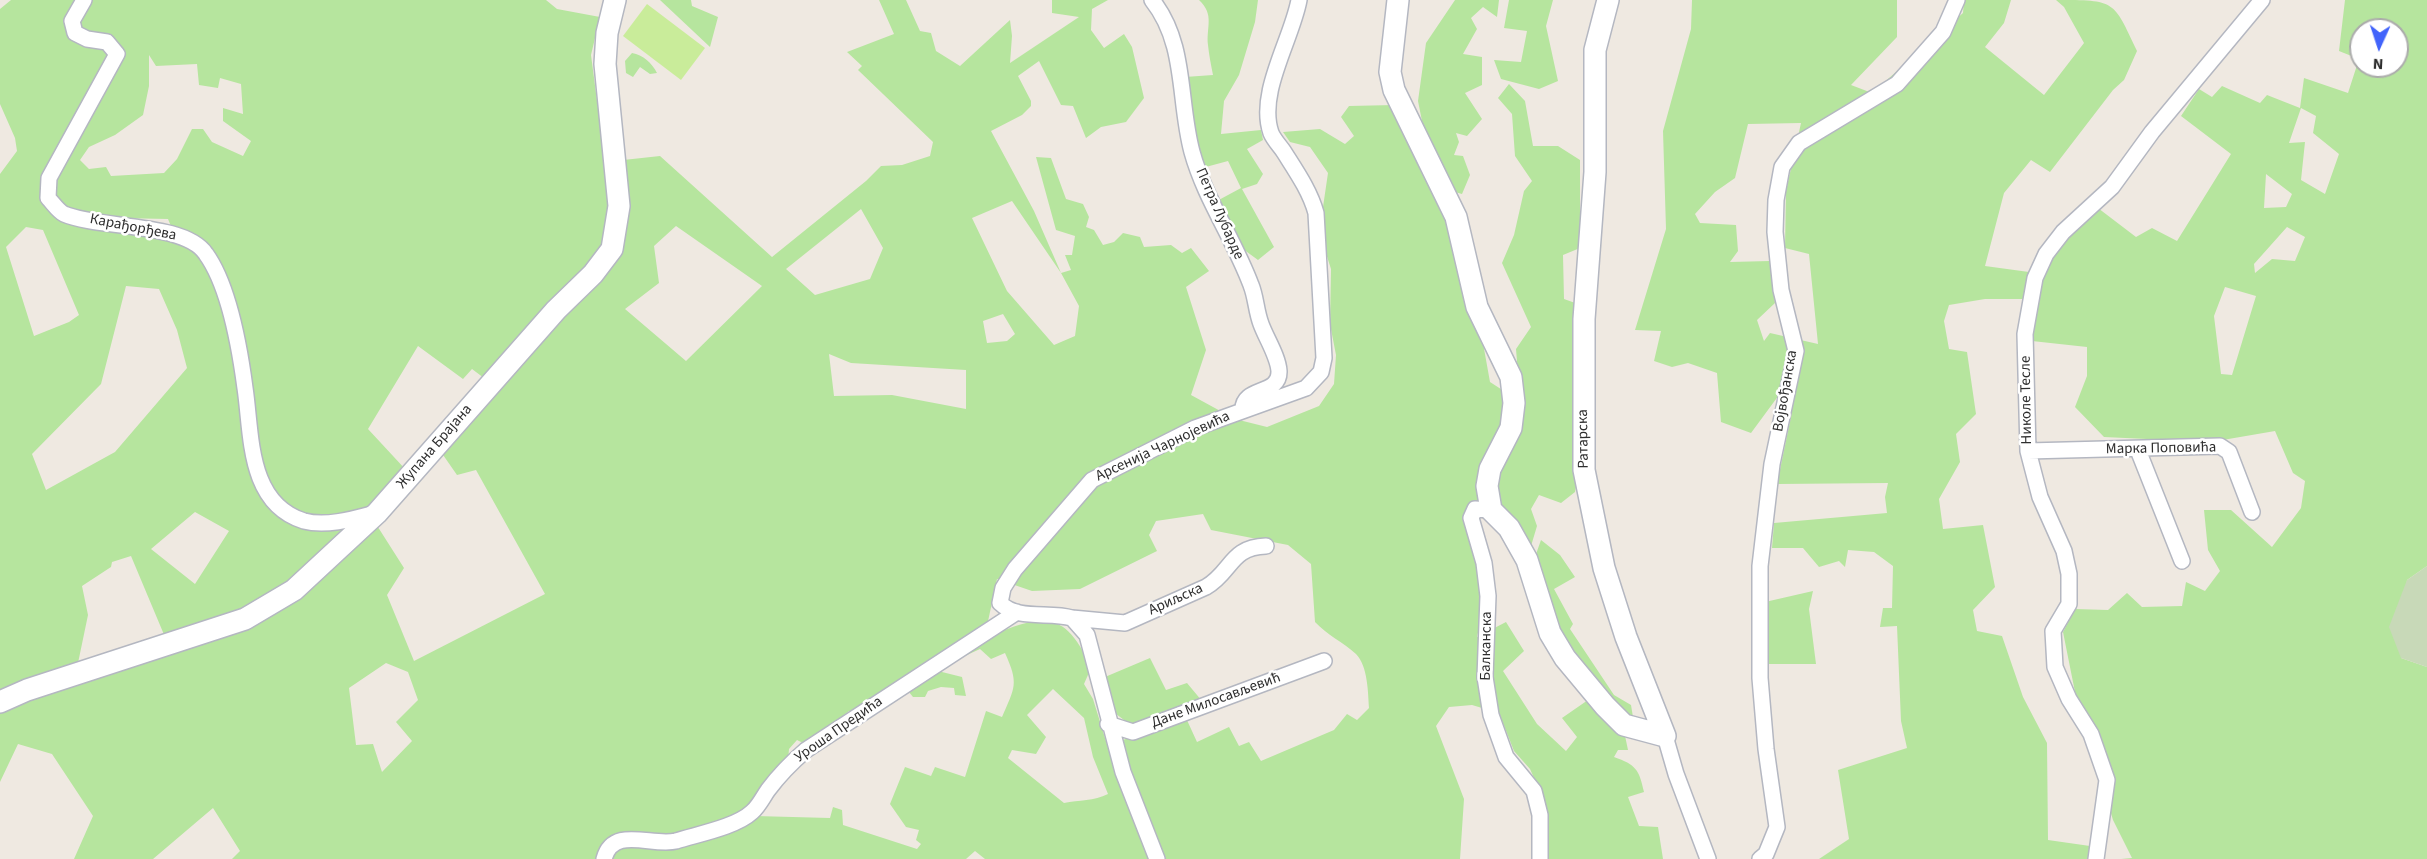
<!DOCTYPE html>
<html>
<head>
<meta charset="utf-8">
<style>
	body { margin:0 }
	#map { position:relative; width:2427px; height:859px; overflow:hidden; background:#efe9e1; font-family:"Source Sans 3",sans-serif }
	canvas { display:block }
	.north { position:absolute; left:2349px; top:18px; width:60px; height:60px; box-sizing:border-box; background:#fff; border:2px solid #ababab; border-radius:50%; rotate:183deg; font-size:16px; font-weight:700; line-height:24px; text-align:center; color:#2e2e2e }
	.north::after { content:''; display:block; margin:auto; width:21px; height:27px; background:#4264fb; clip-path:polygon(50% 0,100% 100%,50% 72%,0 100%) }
</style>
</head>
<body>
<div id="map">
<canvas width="2427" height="859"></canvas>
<div class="north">N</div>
</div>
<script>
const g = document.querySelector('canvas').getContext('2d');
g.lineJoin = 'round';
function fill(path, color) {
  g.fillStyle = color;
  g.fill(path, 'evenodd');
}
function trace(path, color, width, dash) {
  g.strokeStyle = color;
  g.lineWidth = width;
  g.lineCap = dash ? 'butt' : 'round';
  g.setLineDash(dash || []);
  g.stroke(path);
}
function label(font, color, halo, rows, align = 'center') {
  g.font = font + ' "Source Sans 3",sans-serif';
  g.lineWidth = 5;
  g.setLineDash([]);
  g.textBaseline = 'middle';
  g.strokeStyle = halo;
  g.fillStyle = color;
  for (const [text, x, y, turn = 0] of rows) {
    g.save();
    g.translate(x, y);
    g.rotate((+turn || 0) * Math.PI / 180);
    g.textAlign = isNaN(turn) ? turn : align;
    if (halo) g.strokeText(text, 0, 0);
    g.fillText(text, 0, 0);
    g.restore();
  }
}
const green = new Path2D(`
	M11 0H546L557 9 600 17 591 55 605 162 660 156 772 257 866 181 881 166 902 165 930 156 933 142 858 70 862 66 847 52 894 34 879 0H906L920 31 931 33 936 51 960 66 1010 20 1012 36 1010 63 1079 17 1052 13V0H1108L1092 9 1091 30 1104 48 1124 34 1132 47 1144 98 1126 122 1101 127 1086 138 1073 106 1061 105 1039 61 1018 76 1031 101V106L1022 115 991 131 1034 211 1061 273 1071 270 1065 255H1072L1075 236 1056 230 1036 157 1051 158 1066 199 1083 204 1089 217 1086 227 1094 230 1103 245 1114 242 1123 233 1140 237 1144 247 1171 245 1182 253 1191 248 1209 271 1186 287 1206 350 1191 395 1235 419 1267 427 1319 406 1334 384 1336 355 1330 324 1331 269 1323 244V207L1328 173 1310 147 1290 142 1283 132 1320 129 1345 144 1354 136 1341 117 1349 106 1394 105 1454 223 1481 332 1490 382 1507 393 1519 386 1516 349 1531 327 1502 263 1514 235 1524 191 1532 181 1515 156 1512 114 1498 98 1509 84 1525 101 1533 146H1558L1580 160V248L1563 255 1564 299 1578 304 1577 482 1575 492 1561 503 1539 495 1531 509 1537 526 1531 546 1535 557 1541 540 1560 555 1575 577 1554 589 1573 624 1570 629 1614 695 1631 705 1633 717 1619 712 1564 648 1526 544 1489 514 1468 512C1477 552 1489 595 1477 637L1506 622 1524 651 1503 671 1537 724 1566 751 1577 737 1562 718 1588 700 1624 731 1628 750H1618L1614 757C1636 765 1639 769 1644 792L1628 797 1639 826 1658 827 1663 859H1544L1545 802 1530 769 1514 751 1499 713 1472 705 1449 707 1436 726 1464 799 1460 859H1166L1140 799 1120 741 1186 718 1197 742 1229 727 1239 746 1249 742 1261 761 1334 730 1347 714 1357 720 1369 708C1368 693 1368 666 1356 654 1343 642 1327 635 1315 622L1311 564 1288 545 1211 530 1203 514 1156 521 1149 535 1157 551 1080 589 1032 591 997 579 987 626 993 635C1046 612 1067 613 1091 668L1084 684 1093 699 1109 751 1153 859H985L975 851 966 859H232L240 851 213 808 153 859H74L93 816 52 754 18 744 0 782V174L17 151 15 138 0 104V9ZM149 55 156 66 197 64 199 85 218 88 220 78 241 84 243 114 223 108V121L251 141 243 156 212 142 203 129H192L177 159 164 173 111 176 106 167 89 169 80 160 89 147 115 135 143 115 149 86ZM1012 201 1061 273 1079 306 1075 336 1054 345 1007 291 972 218ZM861 209 883 248 870 279 815 295 786 269ZM118 218 168 219 177 241 102 229ZM676 226 762 286 686 361 625 309 659 283 654 246ZM26 227 43 230 79 315 69 322 34 336 6 247ZM126 286 159 289 177 330 187 368 115 452 46 490 32 454 101 384ZM1003 314 1015 334 1007 341 987 343 983 321ZM418 346 463 379 472 369 484 378 441 452 457 475 476 470 545 594 414 661 387 595 404 568 376 524 406 470 368 429ZM829 354 851 363 966 370V409L892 395 834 396ZM195 512 229 531 195 584 151 549ZM131 556 165 637 78 663 88 615 82 586 111 567 112 562ZM980 649 991 659 1005 653C1019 684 1015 687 1002 717L986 711 965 777 935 767 931 776 905 767 890 804 906 827 919 830 916 840 921 844 917 849 843 825 842 810 833 807 830 818 755 816 788 761 789 749 797 740 807 745 849 711 857 712 900 681 913 697H925L928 691 941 687 954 688 955 695 966 696 962 677 942 672 941 658 956 660ZM386 663 408 672 418 700 396 722 412 741 382 772 373 744 356 745 349 688ZM1053 689 1084 718 1093 757 1108 794C1094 801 1079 800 1064 803L1008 758 1012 750 1036 754 1046 737 1027 715Z
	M660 0H691L692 6 718 17 710 47Z
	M1199 0H1258L1255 22 1239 75 1224 101 1221 134 1261 130 1263 140 1247 149 1263 174 1257 184 1242 189 1274 247 1258 260 1232 241 1215 202 1241 188 1228 161 1202 168 1191 142 1185 77 1213 75C1211 65 1209 55 1208 45 1206 27 1215 15 1199 0Z
	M1455 0H1499L1497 17 1483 7 1471 18 1477 29 1463 54 1482 57V85L1465 93 1482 119 1467 136 1456 133 1459 142 1454 155 1463 156 1470 175 1462 194 1448 190 1426 141 1418 101 1426 43Z
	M1509 0H1553L1546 26 1558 81 1539 89 1501 79 1494 60 1521 62 1527 31 1504 28Z
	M1692 0H1897V37L1851 85 1872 93 1963 13 1964 0H2011L2004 23 1985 47 2044 95 2084 43 2064 7 2056 0C2116 0 2113 0 2137 51L2124 80 2113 90 2050 172 2031 160 2004 193 1985 266 2029 272 2023 299H1985L1949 305 1944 321 1949 349 1967 352 1976 414 1956 434 1960 462 1939 499 1943 529 1983 525 1995 587 1973 610 1977 631 2002 636 2023 697 2047 743 2048 840 2090 846 2093 859H1819L1849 839 1838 770 1907 748 1901 721 1897 626 1880 627 1883 608H1892L1893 566 1874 552 1848 550 1845 567 1839 561 1819 567 1803 548H1772L1774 523 1887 513 1885 497 1888 483 1777 484 1792 412 1779 395 1751 433 1721 422 1717 373 1688 363 1672 367 1654 361 1661 331 1635 330 1666 229 1663 131 1691 29ZM1801 123 1786 191 1785 248 1809 254 1818 344 1770 333 1764 341 1757 320 1775 303 1770 261 1730 262 1738 251 1736 225 1700 223 1695 214 1715 192 1735 178 1748 124Z
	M2345 0H2427V566L2407 580 2401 658 2427 667V859H2121L2132 858 2113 820 2075 692 2063 632 2075 609 2108 610 2127 593 2142 607 2182 606 2186 582 2205 591 2220 571 2208 550 2204 510H2231L2272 547 2301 508 2305 481 2293 473 2275 431 2211 442 2104 437 2075 407 2087 376V347L2032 341 2040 275 2055 250 2094 205 2136 237 2152 228 2177 241 2231 154 2181 116 2199 89 2212 97 2222 86 2260 103 2267 95 2300 108 2304 78 2348 93 2359 59 2339 51ZM2361 30H2397V66H2361ZM2301 108 2316 116 2313 133 2339 154 2325 194 2301 180 2305 142 2289 143ZM2266 174 2292 194 2286 207 2264 208ZM2287 227 2305 237 2295 261 2272 259 2255 273 2254 264ZM2225 287 2256 296 2232 375 2221 374 2214 316Z
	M632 53C643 55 652 63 657 73L650 74 640 67 633 77 626 73 625 61Z
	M1813 591 1809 609 1816 664H1766L1765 602Z
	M1150 658 1166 690 1187 683 1202 701 1133 727 1111 710 1105 677Z`);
const cemetery = new Path2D(`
	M2427 566V667L2401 658 2389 627 2407 580Z`);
const pitch = new Path2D(`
	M647 4 705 48 681 80 623 36Z`);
const street = new Path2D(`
	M84 0 72 21 75 33 87 39 107 42 117 54 49 178 48 198C53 203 58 211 64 214 99 229 185 222 206 254 229 286 240 350 245 388 252 434 247 503 304 521 326 527 353 519 375 513
	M1152 0C1187 44 1178 100 1192 152 1205 199 1234 239 1251 285 1256 297 1256 311 1261 324 1266 338 1278 356 1279 371 1280 396 1242 386 1243 410
	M2138 450 2182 561
	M2028 451 2220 446 2229 452 2252 512
	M1491 510 1475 509 1471 518 1484 563 1488 596 1485 677 1491 715 1506 757 1534 791 1540 815V859
	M1072 618 1125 623 1206 587C1232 572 1230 547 1266 546
	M1108 724 1133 732 1324 661
	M1665 736 1676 774 1708 859
	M604 859C613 825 652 847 676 841 698 834 736 827 752 812 759 806 763 797 768 790 780 774 792 762 806 750L1017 612
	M1157 859 1123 772 1087 635 1072 618C1049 611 1018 621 1000 603L1003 588 1015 569 1092 480 1195 428 1306 388 1321 372 1324 358 1316 213C1310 191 1296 171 1284 152 1280 146 1274 140 1271 133 1257 93 1292 39 1299 0
	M1760 859 1766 854 1777 827 1766 749 1760 678V566L1772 464 1796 351 1781 290 1775 232 1776 200 1782 167 1799 143 1897 84 1943 32 1957 0
	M2096 859 2107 780 2091 734 2069 699 2055 667 2053 631 2069 604V574L2064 551 2040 497 2028 451 2025 334 2035 278 2046 254 2063 232 2112 187 2152 132 2262 0`);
const secondary = new Path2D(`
	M1398 0 1390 72 1394 90 1456 217 1477 307 1511 377 1514 403 1511 428 1490 469 1487 486 1491 510 1509 528 1527 560 1550 633 1565 658 1605 706 1624 725 1665 736 1626 637 1604 568 1584 470V319L1595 172V50L1608 0
	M0 702 27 690 245 619 294 590 377 513 556 310 593 274 612 249 619 206 605 64 607 33 615 0`);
const streetNames = [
	["Петра Лубарде",1219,214,66],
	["Карађорђева",133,228,11],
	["Војвођанска",1786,391,-80],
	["Николе Тесле",2027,400,-91],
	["Ратарска",1584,439,-91],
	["Жупана Брајана",435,447,-49],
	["Арсенија Чарнојевића",1163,447,-25],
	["Марка Поповића",2161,449,-1],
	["Ариљска",1176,600,-24],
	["Балканска",1487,646,-89],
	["Дане Милосављевић",1216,701,-20],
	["Уроша Предића",839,730,-35]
];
fill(green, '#b6e59e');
fill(cemetery, '#c8d9b8');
fill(pitch, '#c9ec9a');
trace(street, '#b4b7c1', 18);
trace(secondary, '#b4b7c1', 24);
trace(street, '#fff', 15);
trace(secondary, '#fff', 21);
label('15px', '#2e2e2e', '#fff', streetNames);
</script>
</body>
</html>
